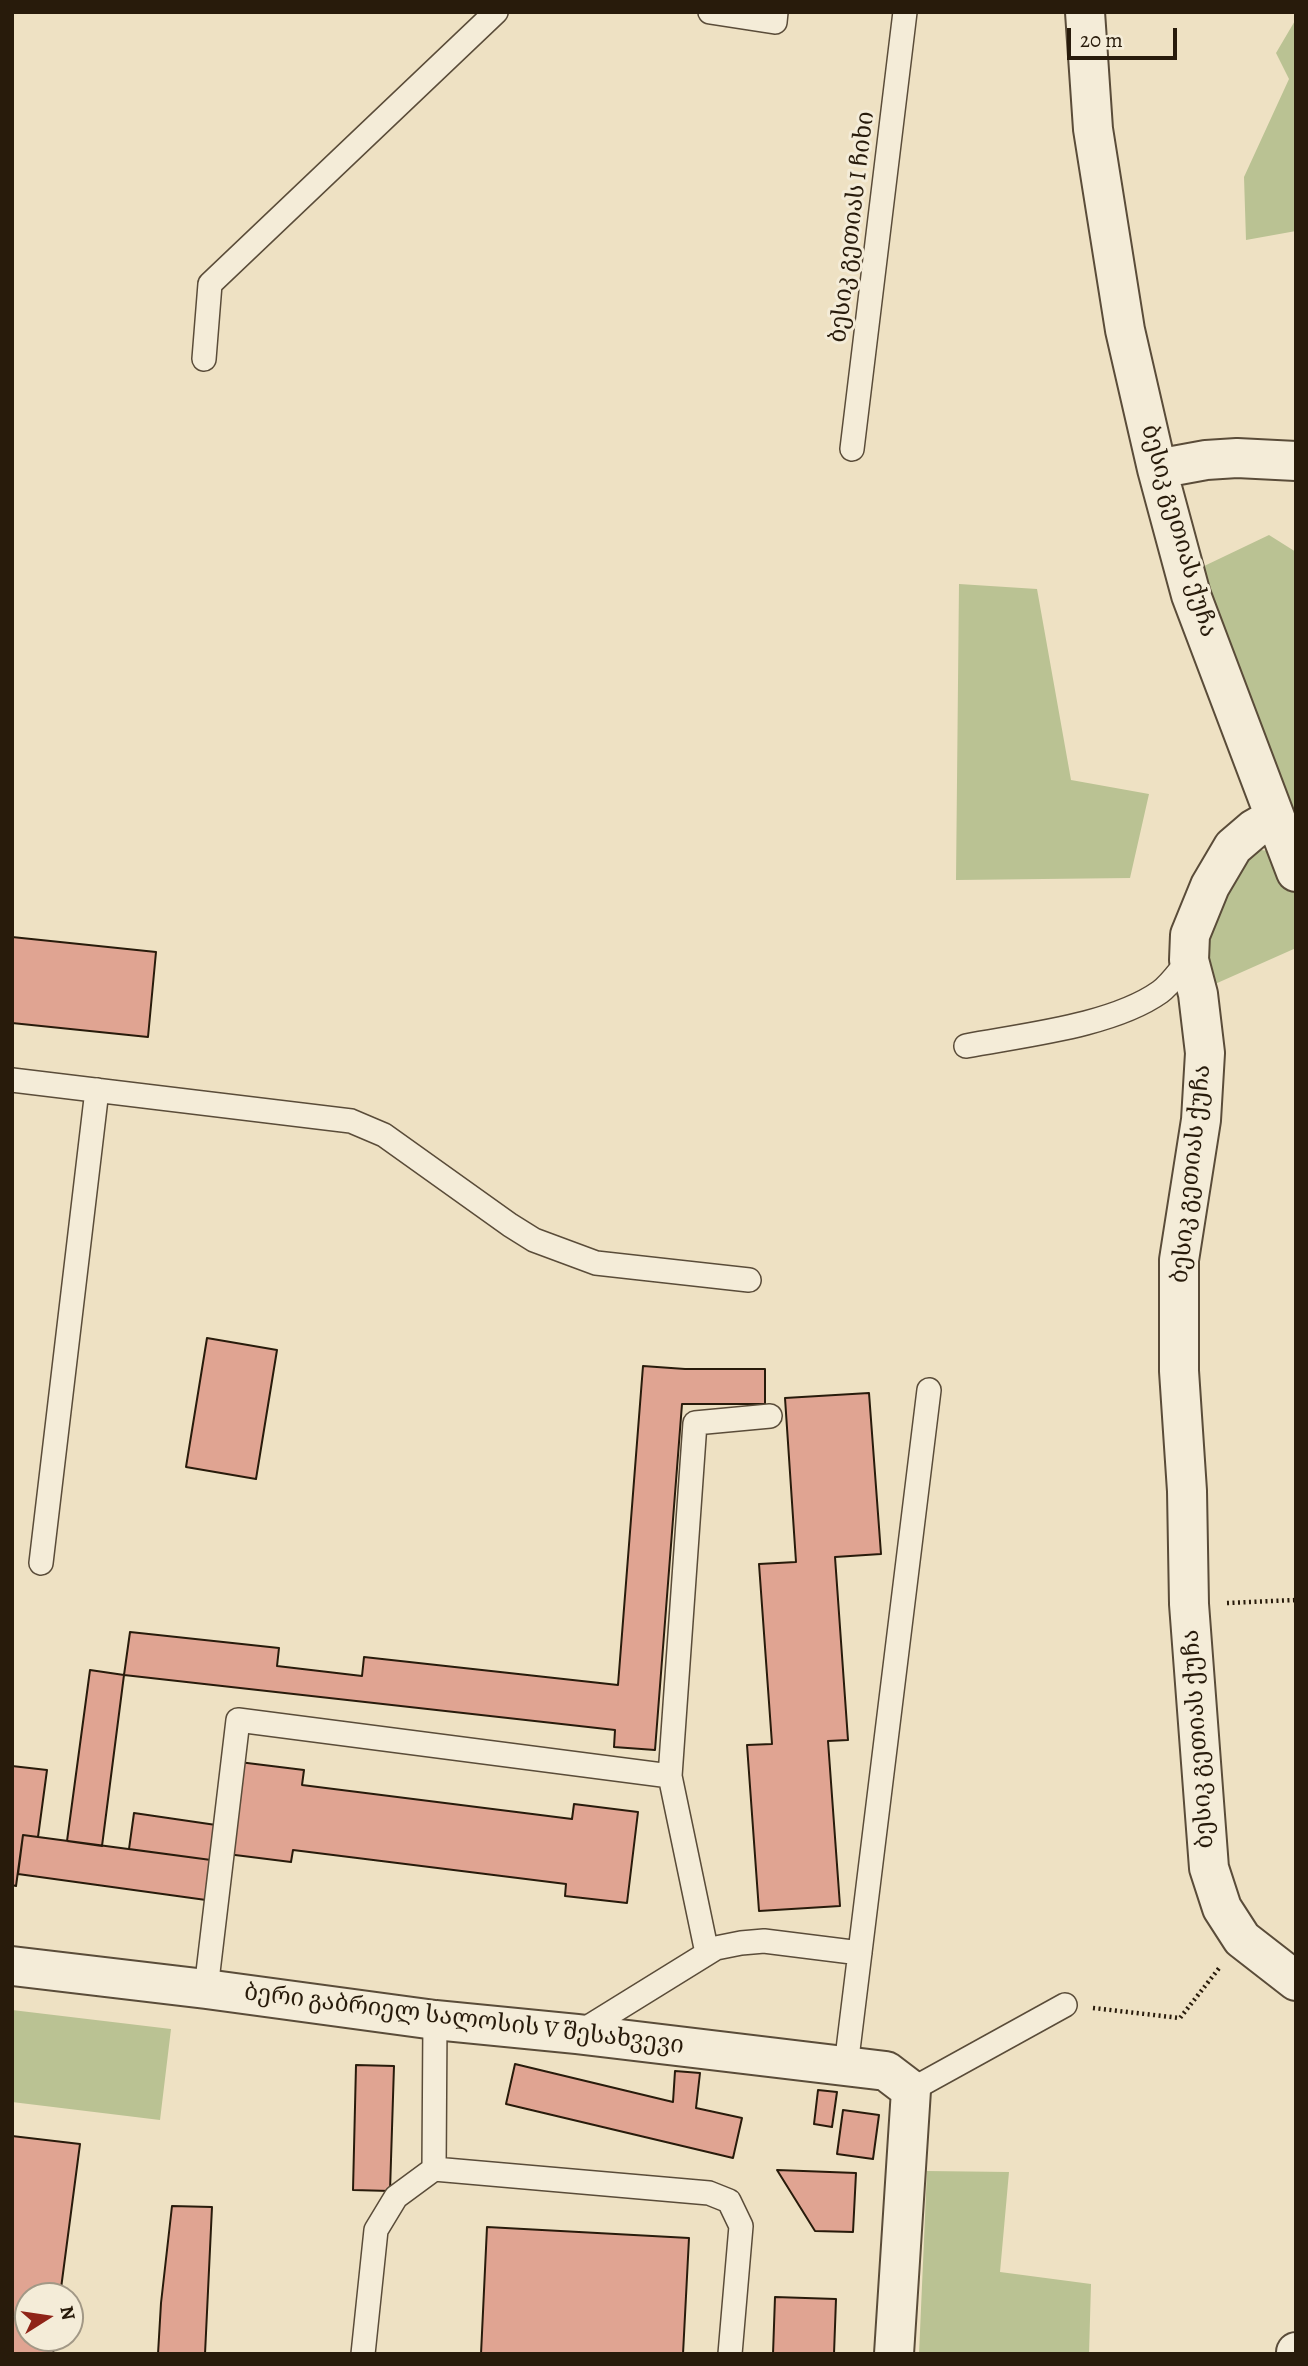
<!DOCTYPE html>
<html>
<head>
<meta charset="utf-8">
<style>
	body { margin:0 }
	#map { position:relative; width:1308px; height:2366px; overflow:hidden; background:#eee1c3; font-family:Alegreya,serif }
	canvas { display:block }
	.frame { position:absolute; inset:0; border:14px solid #281b0b; pointer-events:none }
	.north { position:absolute; left:14px; top:2282px; width:70px; height:70px; box-sizing:border-box; background:#f4ecd8; border:2px solid #a29886; border-radius:50%; rotate:78deg; font-size:19px; font-weight:700; line-height:28px; text-align:center; color:#281b0b }
	.north::after { content:''; display:block; margin:auto; width:24px; height:32px; background:#8f2418; clip-path:polygon(50% 0,100% 100%,50% 72%,0 100%) }
	.scale { position:absolute; left:1067px; top:28px; width:110px; height:32px; box-sizing:border-box; border:4px solid #281b0b; border-top:0; padding-left:9px; font-size:21px; line-height:24px; white-space:nowrap; color:#281b0b; -webkit-text-stroke:5px #f4ecd8; paint-order:stroke }
</style>
</head>
<body>
<div id="map">
<canvas width="1308" height="2366"></canvas>
<div class="frame"></div>
<div class="north">N</div>
<div class="scale">20 m</div>
</div>
<script>
const g = document.querySelector('canvas').getContext('2d');
g.lineJoin = 'round';
function fill(path, color) {
  g.fillStyle = color;
  g.fill(path, 'evenodd');
}
function trace(path, color, width, dash) {
  g.strokeStyle = color;
  g.lineWidth = width;
  g.lineCap = dash ? 'butt' : 'round';
  g.setLineDash(dash || []);
  g.stroke(path);
}
function label(font, color, halo, rows, align = 'center') {
  g.font = font + ' Alegreya,"Noto Serif Georgian",serif';
  g.lineWidth = 6;
  g.setLineDash([]);
  g.textBaseline = 'middle';
  g.strokeStyle = halo;
  g.fillStyle = color;
  for (const [text, x, y, turn = 0] of rows) {
    g.save();
    g.translate(x, y);
    g.rotate((+turn || 0) * Math.PI / 180);
    g.textAlign = isNaN(turn) ? turn : align;
    if (halo) g.strokeText(text, 0, 0);
    g.fillText(text, 0, 0);
    g.restore();
  }
}
const green = new Path2D(`
	M1296 19V231L1246 240 1244 177 1289 79 1276 53Z
	M1269 535 1296 552V848L1200 568Z
	M959 584 1037 589 1071 780 1149 794 1130 878 956 880Z
	M1255 849 1268 851 1280 858 1296 895V948L1206 988 1202 929Z
	M12 2010 171 2029 160 2120 12 2102Z
	M927 2171 1009 2172 1000 2272 1091 2284 1089 2354H919Z`);
const building = new Path2D(`
	M12 937 156 952 148 1037 12 1023Z
	M207 1338 277 1350 256 1479 186 1467Z
	M643 1366 685 1369H765V1404H682L655 1750 614 1747 615 1730 124 1675 130 1632 279 1648 277 1666 362 1676 364 1657 618 1685Z
	M869 1393 881 1554 835 1557 848 1740 828 1741 840 1906 759 1911 747 1745 772 1744 759 1564 796 1562 785 1398Z
	M90 1670 124 1675 102 1846 67 1841Z
	M239 1762 304 1770 302 1785 572 1819 574 1804 638 1812 627 1903 565 1896 566 1884 293 1850 291 1862 227 1854Z
	M12 1766 47 1770 38 1837 23 1835 16 1886 12 1885Z
	M134 1813 216 1825 211 1860 129 1849Z
	M23 1835 211 1860 206 1900 18 1874Z
	M515 2064 673 2102 675 2071 700 2073 696 2108 742 2118 733 2158 506 2104Z
	M356 2065 394 2066 390 2191 353 2190Z
	M818 2090 837 2092 832 2127 814 2124Z
	M843 2110 879 2115 873 2159 837 2154Z
	M12 2136 80 2144 60 2296H28V2338H55L53 2354H12Z
	M777 2170 856 2173 853 2232 815 2231Z
	M172 2206 212 2207 205 2354H158L161 2303Z
	M487 2227 689 2238 683 2354H481Z
	M775 2297 836 2299 834 2354H773Z`);
const path = new Path2D(`
	M1227 1603 1296 1600
	M1093 2008 1180 2018 1220 1967`);
const lane = new Path2D(`
	M710 12 775 22 776 12
	M204 359 210 284 496 12
	M852 449 905 12
	M966 1046C1023 1035 1112 1026 1160 992 1171 984 1180 970 1189 960
	M12 1080 351 1121 384 1135 510 1225 534 1240 596 1263 749 1280
	M41 1563 97 1090
	M707 1953 670 1776 695 1423 770 1416
	M206 1989 238 1720 670 1776
	M577 2034 716 1948 741 1943 764 1941 860 1953
	M846 2066 929 1390
	M911 2090 1065 2005
	M434 2169 435 2020
	M363 2354 376 2230 396 2197 434 2169 709 2193 729 2201 741 2226 730 2354`);
const street = new Path2D(`
	M1085 12 1093 129 1125 330 1157 469 1191 595 1275 817 1254 829 1233 847 1210 886 1190 935 1189 960 1198 994 1205 1053 1201 1120 1179 1260V1371L1187 1491 1189 1604 1209 1868 1222 1908 1242 1939 1296 1981
	M1157 469 1206 460 1237 458 1296 461
	M1275 817 1296 872
	M12 1966 206 1989 435 2020 577 2034 886 2071 911 2090 894 2354
	M1296 2354V2352`);
const streetNames = [
	["ბესიკ გეთიას I ჩიხი",853,227,-83],
	["ბესიკ გეთიას ქუჩა",1178,531,74],
	["ბესიკ გეთიას ქუჩა",1192,1174,-84],
	["ბესიკ გეთიას ქუჩა",1199,1739,-94],
	["ბერი გაბრიელ სალოსის V შესახვევი",464,2020,7]
];
fill(green, '#bac293');
fill(building, '#e0a492');
trace(building, '#281b0b', 2);
trace(lane, '#5a4c39', 26);
trace(street, '#5a4c39', 42);
trace(path, '#281b0b', 4.5, [2, 3.5]);
trace(lane, '#f4ecd8', 23);
trace(street, '#f4ecd8', 38);
label('24px', '#281b0b', '#f4ecd8', streetNames);
</script>
</body>
</html>
